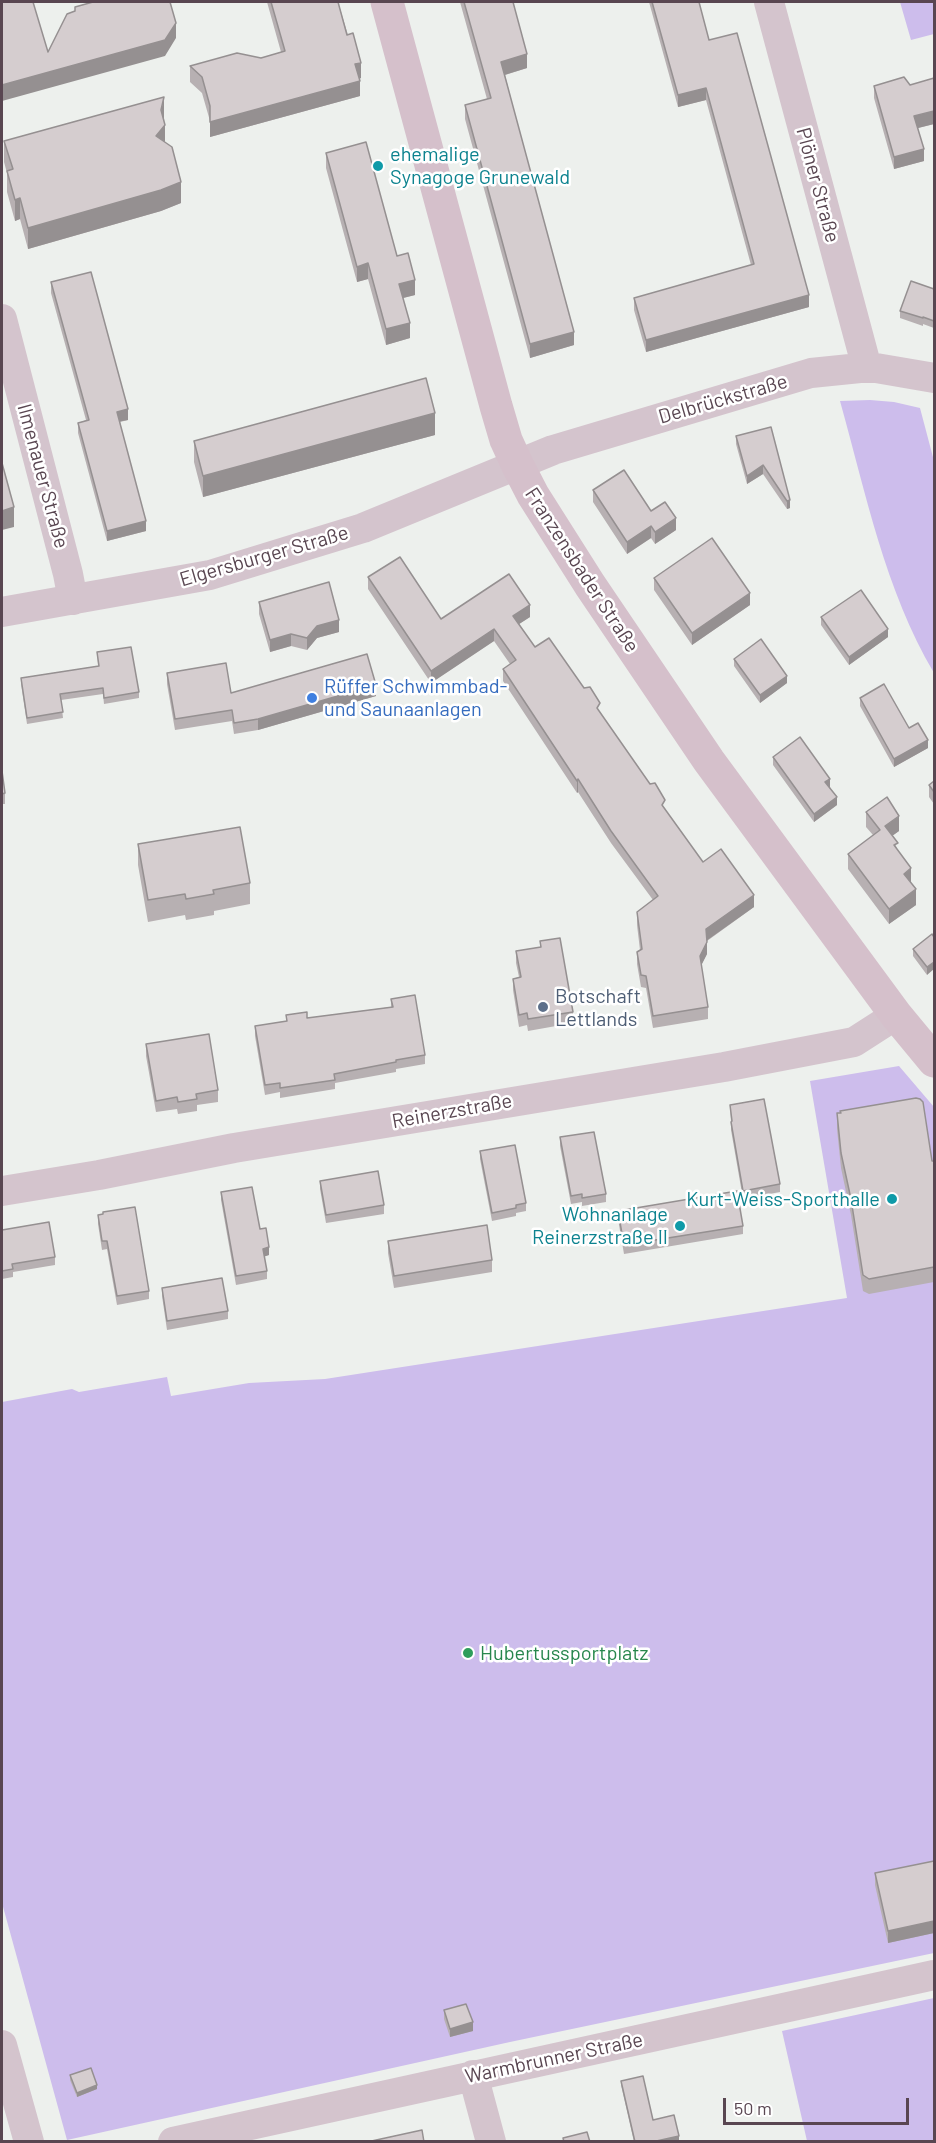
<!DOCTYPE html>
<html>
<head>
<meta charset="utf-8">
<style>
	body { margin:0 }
	#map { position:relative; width:936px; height:2143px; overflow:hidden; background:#edf0ed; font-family:Barlow,sans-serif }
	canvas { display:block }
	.frame { position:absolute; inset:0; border:3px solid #594651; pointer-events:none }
	.scale { position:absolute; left:723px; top:2098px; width:186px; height:27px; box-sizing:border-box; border:3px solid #594651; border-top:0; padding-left:8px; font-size:18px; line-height:21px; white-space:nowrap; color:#594651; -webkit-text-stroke:4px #fff; paint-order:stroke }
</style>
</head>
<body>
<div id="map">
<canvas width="936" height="2143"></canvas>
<div class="frame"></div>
<div class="scale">50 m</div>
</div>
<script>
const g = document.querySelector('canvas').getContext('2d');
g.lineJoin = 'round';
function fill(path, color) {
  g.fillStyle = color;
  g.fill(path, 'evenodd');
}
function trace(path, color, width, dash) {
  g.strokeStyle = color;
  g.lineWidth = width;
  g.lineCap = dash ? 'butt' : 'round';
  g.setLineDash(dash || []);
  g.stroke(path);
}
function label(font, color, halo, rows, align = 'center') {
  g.font = font + ' Barlow,sans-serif';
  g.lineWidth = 5;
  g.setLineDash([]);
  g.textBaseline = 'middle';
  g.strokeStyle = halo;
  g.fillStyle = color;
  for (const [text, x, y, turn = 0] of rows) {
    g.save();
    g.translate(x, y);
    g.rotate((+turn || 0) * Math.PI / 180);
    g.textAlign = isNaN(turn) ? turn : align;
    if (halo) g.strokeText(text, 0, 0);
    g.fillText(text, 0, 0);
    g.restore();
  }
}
const green = new Path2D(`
	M900 2H934V34L911 40Z
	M870 400 894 402 920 408 934 461V673C885 590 866 494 840 401Z
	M899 1066 934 1107V1953L510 2042 67 2140 2 1903V1402L72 1389 79 1392 167 1377 171 1396 249 1383 325 1379 847 1298 810 1081Z
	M934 1998V2141H807L782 2031Z`);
const street = new Path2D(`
	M769 2 867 368
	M2 319 68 574 73 600
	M2 612 210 575 363 528 553 450 811 373 860 368H876L934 378
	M2 1191 99 1175 234 1148 724 1067 854 1042 896 1015
	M2 2045 29 2142
	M473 2075 491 2142
	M173 2142 934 1975`);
const secondary = new Path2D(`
	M387 2 496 406 506 440 517 464 533 495 590 585 709 761 896 1015 934 1061`);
const wall = new Path2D(`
	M267 2H338L361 78 359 79 360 96 210 137V121L202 93 190 82V66L261 58 281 52Z
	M460 2H513L527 68 505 75 574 345 530 358 465 119V105L487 99Z
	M649 2H699L709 40 809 307 646 352 634 310V298L751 265 706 100 678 107Z
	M874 86 934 124 918 128 924 161 894 169 874 98Z
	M164 118 165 142 181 203 161 211 28 249 20 219 15 221 7 192V173L4 162V141Z
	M326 153 397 256 415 295 403 298 410 338 386 345 368 279 357 282 326 168Z
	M51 282 128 420 120 422 146 531 107 541 78 433V423L86 420 51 293Z
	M934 289V328L923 324V326L900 318V311Z
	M771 427 790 508 787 509 763 474 747 484 736 444V436Z
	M435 435 203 497 194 462V441Z
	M593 490 651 511 676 530 655 544 651 538 627 554 593 502Z
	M368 577 441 619 530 617 519 624 535 647 600 712 665 809 703 862 754 907 707 941V954L701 965 708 1007V1019L653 1028 646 988 641 987 637 964V952L640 950 637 925V912L653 900 611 843 578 792 577 793 503 681V669L510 664 494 641 431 683 368 589Z
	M654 578 750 605 692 645 654 590Z
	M259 602 339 632 317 638 307 650 291 646 270 652 259 614Z
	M821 617 888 637 849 665 821 625Z
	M97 652 139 692V698L104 704 103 694 61 700 63 718 27 724 21 684V678L98 666Z
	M734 659 787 683 760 703 734 666Z
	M167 673 231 693 376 696 258 730 234 734 232 721 175 730 167 684Z
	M860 698 909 728 928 748 894 767 860 706Z
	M773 757 830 787 837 805 814 822 773 765Z
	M2 771 5 793V804H2Z
	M934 781V804L929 797V785Z
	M866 812 899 831 892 836 911 884 916 905 889 924 848 869V854L873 835 866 827Z
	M138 844 250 883V904L214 911V915L186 920 185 915 148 922 138 865Z
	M934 937 927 975 913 956V949Z
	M540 941 573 1012V1023L528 1031 527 1025 519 1027 513 990V979L519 977 516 963V951L540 947Z
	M391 999 425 1055V1064L396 1069V1072L335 1083V1089L280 1098V1092L265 1095 255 1036V1026L286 1021V1015L307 1018 391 1007Z
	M146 1044 218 1090V1102L197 1105V1111L178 1114 177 1109 156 1112 146 1056Z
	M730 1105 780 1184V1192L743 1199 731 1130V1122Z
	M837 1113 932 1161H934V1282L869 1294 863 1291 851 1215 841 1168 837 1129Z
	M560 1137 606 1194V1202L582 1206V1202L571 1204 560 1146Z
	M480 1151 526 1203V1211L516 1213V1216L492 1221 480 1159Z
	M320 1181 384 1205V1214L326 1223 320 1189Z
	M221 1192 269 1255 264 1256 267 1271V1279L236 1285 221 1200Z
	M618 1211 743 1226V1234L624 1254 618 1219Z
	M98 1215 149 1291V1299L117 1305 107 1249 102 1250 98 1224Z
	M2 1230 55 1257V1265L13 1272V1277L2 1279Z
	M388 1241 492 1260V1272L394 1288 388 1253Z
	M162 1288 228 1311V1319L167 1330 162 1296Z
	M934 1861V1933L888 1943 875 1885V1873Z
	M444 2010 473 2031 450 2037 444 2019Z
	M70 2075 97 2089 77 2097 70 2080Z
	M621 2081 653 2120 679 2140 671 2142H634L621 2085Z`);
const shadedWall = new Path2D(`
	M176 23V38L165 56 2 101V85Z
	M527 54V68L501 76V62Z
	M361 63V78L355 80V64Z
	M360 81V96L210 137V122Z
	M706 88V100L678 107V95Z
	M164 97V118L161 129 165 125V146L156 136Z
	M934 111V124L914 129V116Z
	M924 149V161L894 169V157Z
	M181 182V203L161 211 28 249V228Z
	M20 198V219L15 221V200Z
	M368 263V279L357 282V267Z
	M415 280V295L399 299V284Z
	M809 295V307L646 352V340Z
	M410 323V338L386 345V329Z
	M574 332V345L530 358V344Z
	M128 409V420L117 422V412Z
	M435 413V435L203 497V476Z
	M763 465V474L747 484V476Z
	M790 500V508L787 509V501Z
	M14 507V527L2 530V511Z
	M676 518V530L655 544V532Z
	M146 521V531L107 541V531Z
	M651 526V538L627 554V542Z
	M750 593V605L692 645V633Z
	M530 605V617L513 628V616Z
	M339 620V632L317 638 307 650V638L317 626Z
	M494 629V641L431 683V671Z
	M888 629V637L849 665V657Z
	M291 634V646L270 652V640Z
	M787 676V683L760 703V695Z
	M376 685V696L258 730V719Z
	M928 740V748L894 767V759Z
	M578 779V792L577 793V781Z
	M830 779V787L825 790V782Z
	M837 797V805L814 822V814Z
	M899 816V831L885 841V826Z
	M911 868V884L904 874Z
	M916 889V905L889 924V909Z
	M754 895V907L706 941V929Z
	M707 942V954L700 968V956Z
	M934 962V969L927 975V967Z
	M269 1247V1255L263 1257V1249Z
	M934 1921V1933L888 1943V1931Z
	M473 2022V2031L450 2037V2029Z
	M97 2085V2089L77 2097V2093Z
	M679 2136V2140L671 2142H652Z`);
const building = new Path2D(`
	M2 2H33L48 52 67 14 75 11V7L93 2H170L176 23 165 40 2 85Z
	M271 2H338L347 35 353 33 361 63 355 64 360 81 210 122V106L202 77 190 66 237 53 261 58 285 51Z
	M464 2H513L527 54 501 62 574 332 530 344 465 105 491 98Z
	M652 2H699L709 40 737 33 809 295 646 340 634 298 754 264 706 88 678 95Z
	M904 77 910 85 934 78V111L914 116 924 149 894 157 874 86Z
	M164 97 161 110 165 125 156 136 172 147 181 182 161 190 28 228 20 198 15 200 7 171 13 169 4 141Z
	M366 142 397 256 408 253 415 280 399 284 410 323 386 329 368 263 357 267 326 153Z
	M91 272 128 409 117 412 146 521 107 531 78 423 89 420 51 282Z
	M911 281 934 289V321L923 317V318L900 311Z
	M426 378 435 413 203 476 194 441Z
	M771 427 790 500 787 501 763 465 747 476 736 436Z
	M2 463 14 507 2 511Z
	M624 470 651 511 665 502 676 518 655 532 651 526 627 542 593 490Z
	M712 538 750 593 692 633 654 578Z
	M400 557 441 619 509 574 530 605 513 616 535 647 549 638 584 688 590 687 600 703 597 708 650 784 655 783 665 800 662 805 703 862 721 849 754 895 706 929 707 942 700 956 708 1007 653 1016 646 976 641 975 637 952 642 949 637 912 658 896 611 831 578 779 577 781 503 669 516 660 494 629 431 671 368 577Z
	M329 582 339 620 317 626 307 638 291 634 270 640 259 602Z
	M861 590 888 629 849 657 821 617Z
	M761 639 787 676 760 695 734 659Z
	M131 647 139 692 104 698 103 688 60 694 63 712 27 718 21 678 99 666 97 652Z
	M367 654 376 685 258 719 234 723 232 710 175 719 167 673 226 663 231 693Z
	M884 684 909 728 918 723 928 740 894 759 860 698Z
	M800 737 830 779 825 782 837 797 814 814 773 757Z
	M2 771 5 793 2 794Z
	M934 781V792L929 785Z
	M887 797 899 816 885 826 898 843 894 845 911 868 904 874 916 889 889 909 848 854 880 830 866 812Z
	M240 827 250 883 213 890 214 894 186 899 185 894 148 900 138 844Z
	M932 934 934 937V962L927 967 913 949Z
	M560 938 573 1012 528 1019 527 1013 519 1015 513 979 521 977 516 951 541 947 540 941Z
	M415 995 425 1055 396 1060V1062L334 1074 335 1080 280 1088V1083L265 1085 255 1026 287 1021 286 1015 307 1012V1018L393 1007 391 999Z
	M209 1034 218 1090 196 1094 197 1099 178 1102 177 1097 156 1101 146 1044Z
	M916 1098 920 1099 923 1102 932 1161H934V1267L869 1279 863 1275 851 1199 841 1153 837 1113H841L840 1111Z
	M764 1099 780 1184 743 1191 731 1122 732 1121 730 1105Z
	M594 1132 606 1194 582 1198V1194L571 1196 560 1137Z
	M515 1145 526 1203 516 1205V1208L492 1213 480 1151Z
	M378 1171 384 1205 326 1215 320 1181Z
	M252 1187 260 1229 266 1228 269 1247 263 1249 267 1271 236 1276 221 1192Z
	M737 1191 743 1226 624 1245 618 1211Z
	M135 1207 149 1291 117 1296 107 1241H102L98 1215 103 1214V1212Z
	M49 1222 55 1257 12 1264 13 1269 2 1271V1230Z
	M487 1225 492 1260 394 1276 388 1241Z
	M222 1278 228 1311 167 1321 162 1288Z
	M934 1861V1921L888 1931 875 1873Z
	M466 2004 473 2022 450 2029 444 2010Z
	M91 2068 97 2085 77 2093 70 2075Z
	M643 2076 653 2120 674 2115 679 2136 652 2142H635L621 2081Z
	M422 2130 424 2142H367Z
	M587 2132 590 2142H564L563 2138Z`);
const markers = [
	[378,166,6,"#0f9aa8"],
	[312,698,6,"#3f7fe0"],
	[543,1007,6,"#5c6f8a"],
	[892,1199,6,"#0f9aa8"],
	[680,1226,6,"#0f9aa8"],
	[468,1653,6,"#2e9e5b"]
];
const cultureNames = [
	["ehemalige",390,154,"left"],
	["Synagoge Grunewald",390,177,"left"],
	["Kurt-Weiss-Sporthalle",880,1199],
	["Wohnanlage",668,1214],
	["Reinerzstraße II",668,1237]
];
const streetNames = [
	["Plöner Straße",818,185,75],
	["Delbrückstraße",723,399,-16],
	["Ilmenauer Straße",43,476,75],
	["Elgersburger Straße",264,556,-16],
	["Franzensbader Straße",582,570,57],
	["Reinerzstraße",452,1111,-10],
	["Warmbrunner Straße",554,2058,-12]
];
const shopNames = [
	["Rüffer Schwimmbad-",324,686],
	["und Saunaanlagen",324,709]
];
const serviceNames = [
	["Botschaft",555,996],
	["Lettlands",555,1019]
];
const leisureNames = [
	["Hubertussportplatz",480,1653]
];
fill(green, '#cdbdec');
trace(street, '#d4c4cd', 30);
trace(secondary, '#d5c0cb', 33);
fill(wall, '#b7b0b2');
fill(shadedWall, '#959091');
fill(building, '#d5cdcf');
trace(building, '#959091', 1.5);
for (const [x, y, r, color] of markers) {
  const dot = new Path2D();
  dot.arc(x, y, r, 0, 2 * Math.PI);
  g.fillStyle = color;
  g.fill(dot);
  trace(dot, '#fff', 2);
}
label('20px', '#0d838f', '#fff', cultureNames, 'right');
label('20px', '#594651', '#fff', streetNames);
label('20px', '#366cbe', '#fff', shopNames, 'left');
label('20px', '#4e5e75', '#fff', serviceNames, 'left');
label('20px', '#27864d', '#fff', leisureNames, 'left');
</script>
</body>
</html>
